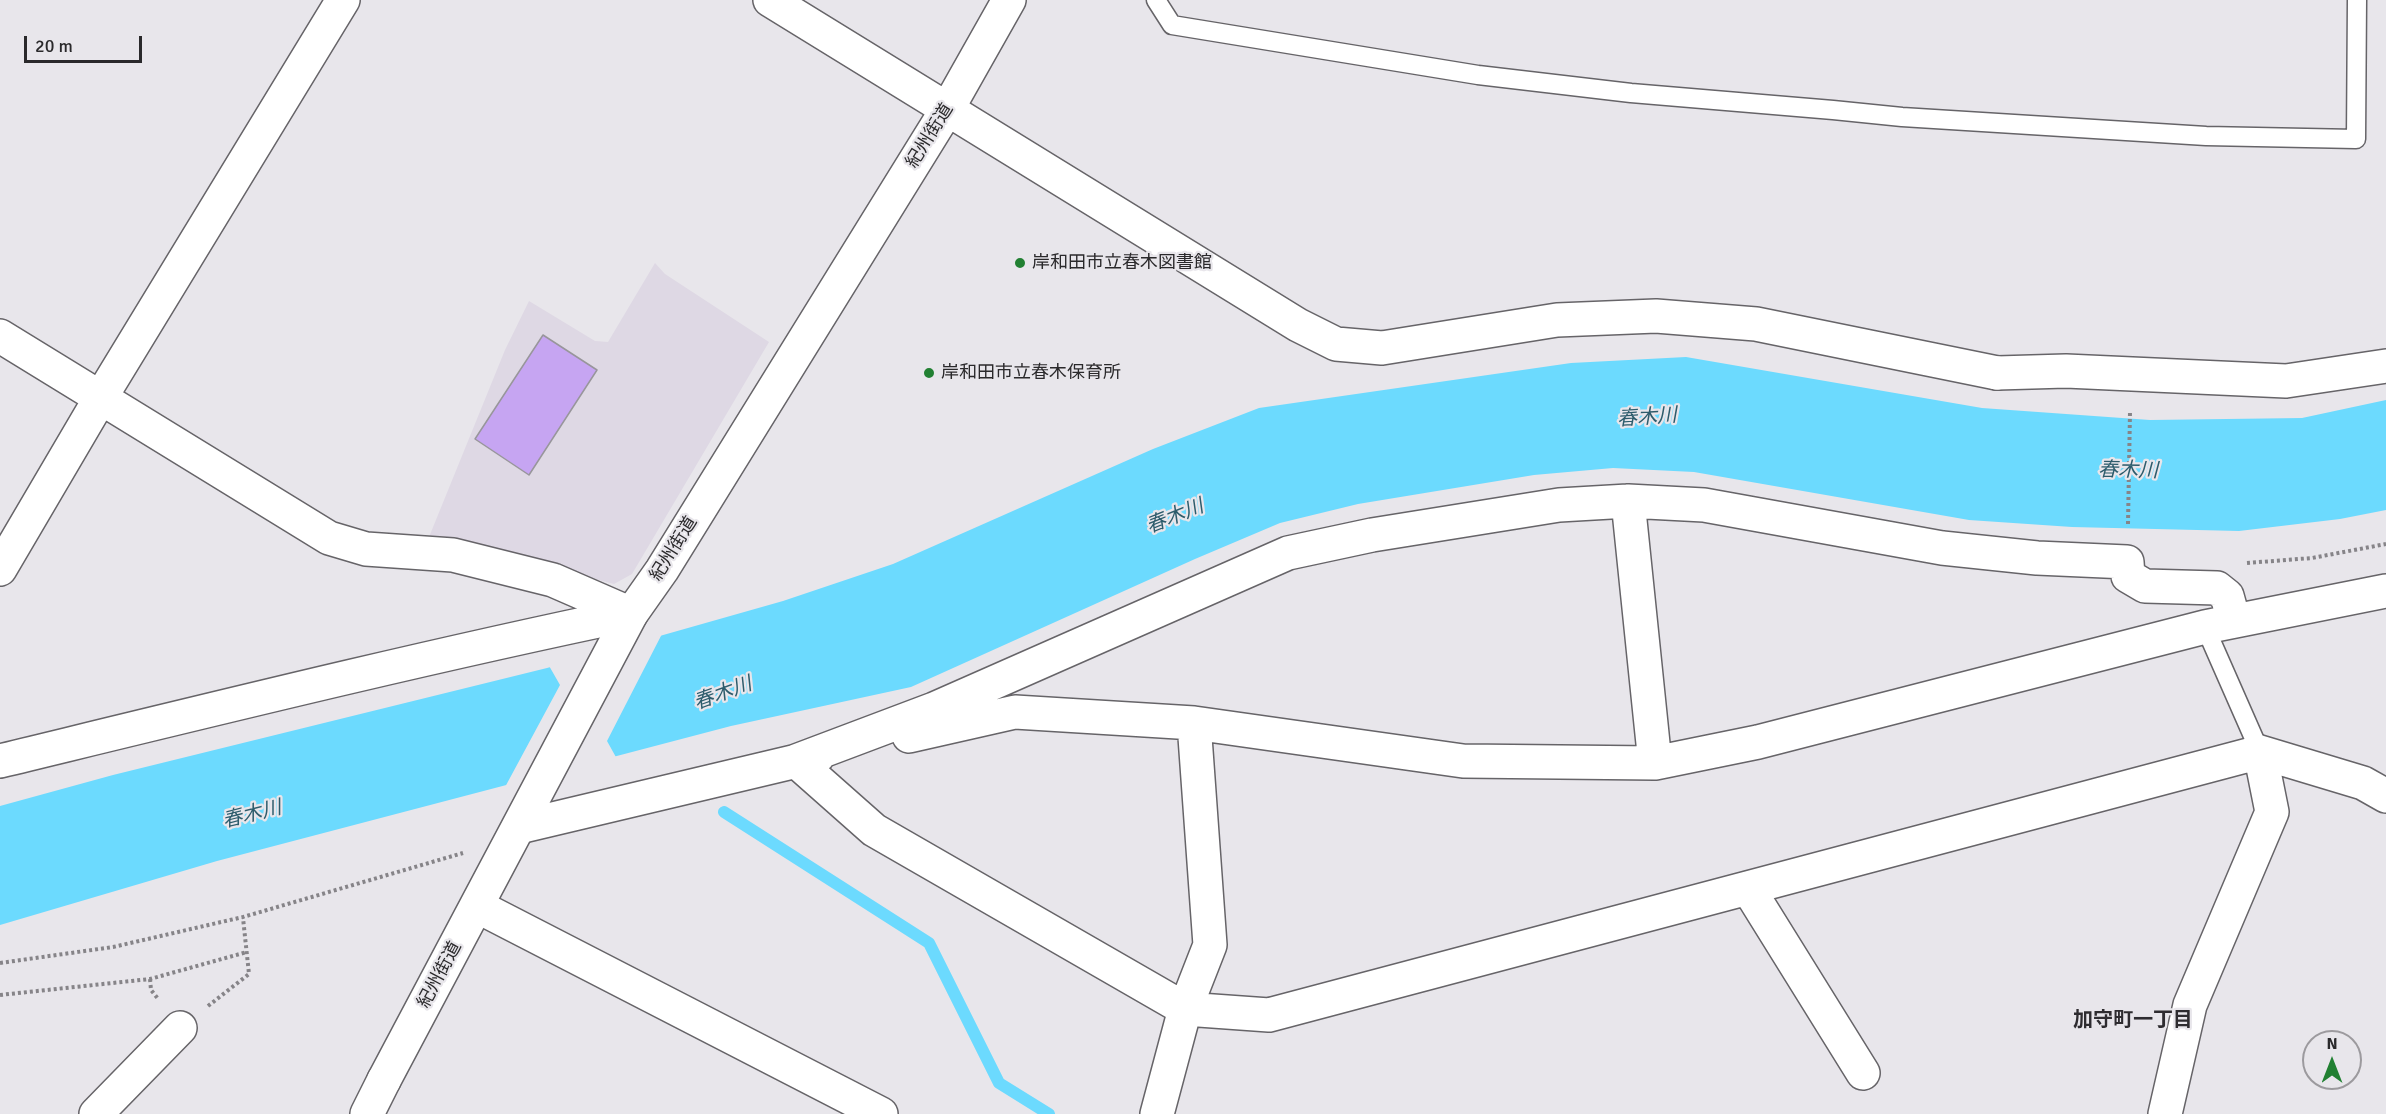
<!DOCTYPE html>
<html>
<head>
<meta charset="utf-8">
<style>
	body { margin:0 }
	#map { position:relative; width:2386px; height:1114px; overflow:hidden; background:#e8e6eb; font-family:Signika,sans-serif }
	canvas { display:block }
	.north { position:absolute; left:2302px; top:1030px; width:60px; height:60px; box-sizing:border-box; background:#e8e6eb; border:2px solid #9c9a9e; border-radius:50%; rotate:0deg; font-size:16px; font-weight:700; line-height:24px; text-align:center; color:#2a292b }
	.north::after { content:''; display:block; margin:auto; width:21px; height:27px; background:#218032; clip-path:polygon(50% 0,100% 100%,50% 72%,0 100%) }
	.scale { position:absolute; left:24px; top:36px; width:118px; height:27px; box-sizing:border-box; border:3px solid #2a292b; border-top:0; padding-left:8px; font-size:18px; line-height:21px; white-space:nowrap; color:#2a292b; -webkit-text-stroke:4px #e8e6eb; paint-order:stroke }
</style>
</head>
<body>
<div id="map">
<canvas width="2386" height="1114"></canvas>
<div class="north">N</div>
<div class="scale">20 m</div>
</div>
<script>
const g = document.querySelector('canvas').getContext('2d');
g.lineJoin = 'round';
function fill(path, color) {
  g.fillStyle = color;
  g.fill(path, 'evenodd');
}
function trace(path, color, width, dash) {
  g.strokeStyle = color;
  g.lineWidth = width;
  g.lineCap = dash ? 'butt' : 'round';
  g.setLineDash(dash || []);
  g.stroke(path);
}
function label(font, color, halo, rows, align = 'center') {
  g.font = font + ' Signika,"Noto Sans JP",sans-serif';
  g.lineWidth = 4.5;
  g.setLineDash([]);
  g.textBaseline = 'middle';
  g.strokeStyle = halo;
  g.fillStyle = color;
  for (const [text, x, y, turn = 0] of rows) {
    g.save();
    g.translate(x, y);
    g.rotate((+turn || 0) * Math.PI / 180);
    g.textAlign = isNaN(turn) ? turn : align;
    if (halo) g.strokeText(text, 0, 0);
    g.fillText(text, 0, 0);
    g.restore();
  }
}
const built = new Path2D(`
	M655 263 665 274 769 342 632 574 614 584 459 543 427 542 505 350 529 301 595 341 608 342Z`);
const water = new Path2D(`
	M1686 357 1982 408 2150 420 2302 418 2386 400V510L2340 519 2239 531 2072 527 1969 520 1694 472 1613 468 1534 475 1358 504 1280 523 1195 559 911 687 731 726 217 861 0 925V806L113 775 547 668 783 601 893 564 1153 449 1259 408 1571 363Z`);
const pier = new Path2D(`
	M663 632 607 741 617 759 504 789 560 685 548 664Z`);
const stream = new Path2D(`
	M724 812 929 943 999 1083 1049 1114`);
const building = new Path2D(`
	M543 335 597 370 529 475 475 439Z`);
const path = new Path2D(`
	M2128 524 2130 412
	M2247 563 2312 558 2386 544
	M0 963 113 947 243 917 463 853
	M150 979 151 990 159 1000
	M0 995 150 979 247 952
	M208 1006 249 974 243 918`);
const service = new Path2D(`
	M1156 0 1172 25 1478 75 1631 93 1833 110 1902 117 2206 136 2356 139 2357 0
	M2205 627 2260 752`);
const minor = new Path2D(`
	M0 336 329 538 366 549 453 555 553 580 631 614
	M1997 373 2066 371 2286 381 2386 366
	M1628 501 1655 763
	M0 569 101 397 343 0
	M2234 621 2227 596 2217 588 2145 586 2128 576 2127 562 2037 558 1942 548 1704 505 1628 501 1559 505 1372 535 1288 553 934 709 796 761 874 830 1185 1009 1269 1015 2260 752 2363 783 2386 796
	M909 736 1015 712 1194 723 1463 761 1655 763 1758 742 2205 627 2386 591
	M0 761C210 710 420 658 631 614
	M519 827 818 756
	M1748 888 1863 1073
	M477 906 881 1114
	M96 1114 180 1028
	M367 1114 384 1080
	M1157 1114 1185 1009 1210 945 1194 723
	M2165 1114 2190 1005 2272 812 2260 752`);
const tertiary = new Path2D(`
	M770 0 1298 325 1336 344 1382 348 1557 320 1656 316 1756 324 1997 373
	M384 1080 631 614 662 570 948 108 1009 0`);
const markers = [
	[1020,263,6,"#218032"],
	[929,373,6,"#218032"]
];
const streetNames = [
	["紀州街道",930,136,-58],
	["紀州街道",674,549,-58],
	["紀州街道",440,975,-62]
];
const poiNames = [
	["岸和田市立春木図書館",1032,263],
	["岸和田市立春木保育所",941,373]
];
const waterNames = [
	["春木川",1647,418,-4],
	["春木川",2128,471,1],
	["春木川",1175,517,-22],
	["春木川",723,694,-20],
	["春木川",252,815,-14]
];
const neighbourhoodNames = [
	["加守町一丁目",2133,1021]
];
fill(built, '#ded8e4');
fill(water, '#6cdafe');
fill(pier, '#e8e6eb');
trace(stream, '#6cdafe', 12);
fill(building, '#c6a5f2');
trace(building, '#98969b', 1.5);
trace(service, '#666468', 21);
trace(minor, '#666468', 36);
trace(tertiary, '#666468', 36);
trace(path, '#868488', 4, [3, 3]);
trace(service, '#fff', 18);
trace(minor, '#fff', 33);
trace(tertiary, '#fff', 33);
for (const [x, y, r, color] of markers) {
  const dot = new Path2D();
  dot.arc(x, y, r, 0, 2 * Math.PI);
  g.fillStyle = color;
  g.fill(dot);
  trace(dot, '#e8e6eb', 2);
}
label('18px', '#2a292b', '#e8e6eb', streetNames);
label('18px', '#2a292b', '#e8e6eb', poiNames, 'left');
label('italic 20px', '#2d5c6c', '#e8e6eb', waterNames);
label('bold 20px', '#2e2c30', '#e8e6eb', neighbourhoodNames);
</script>
</body>
</html>
